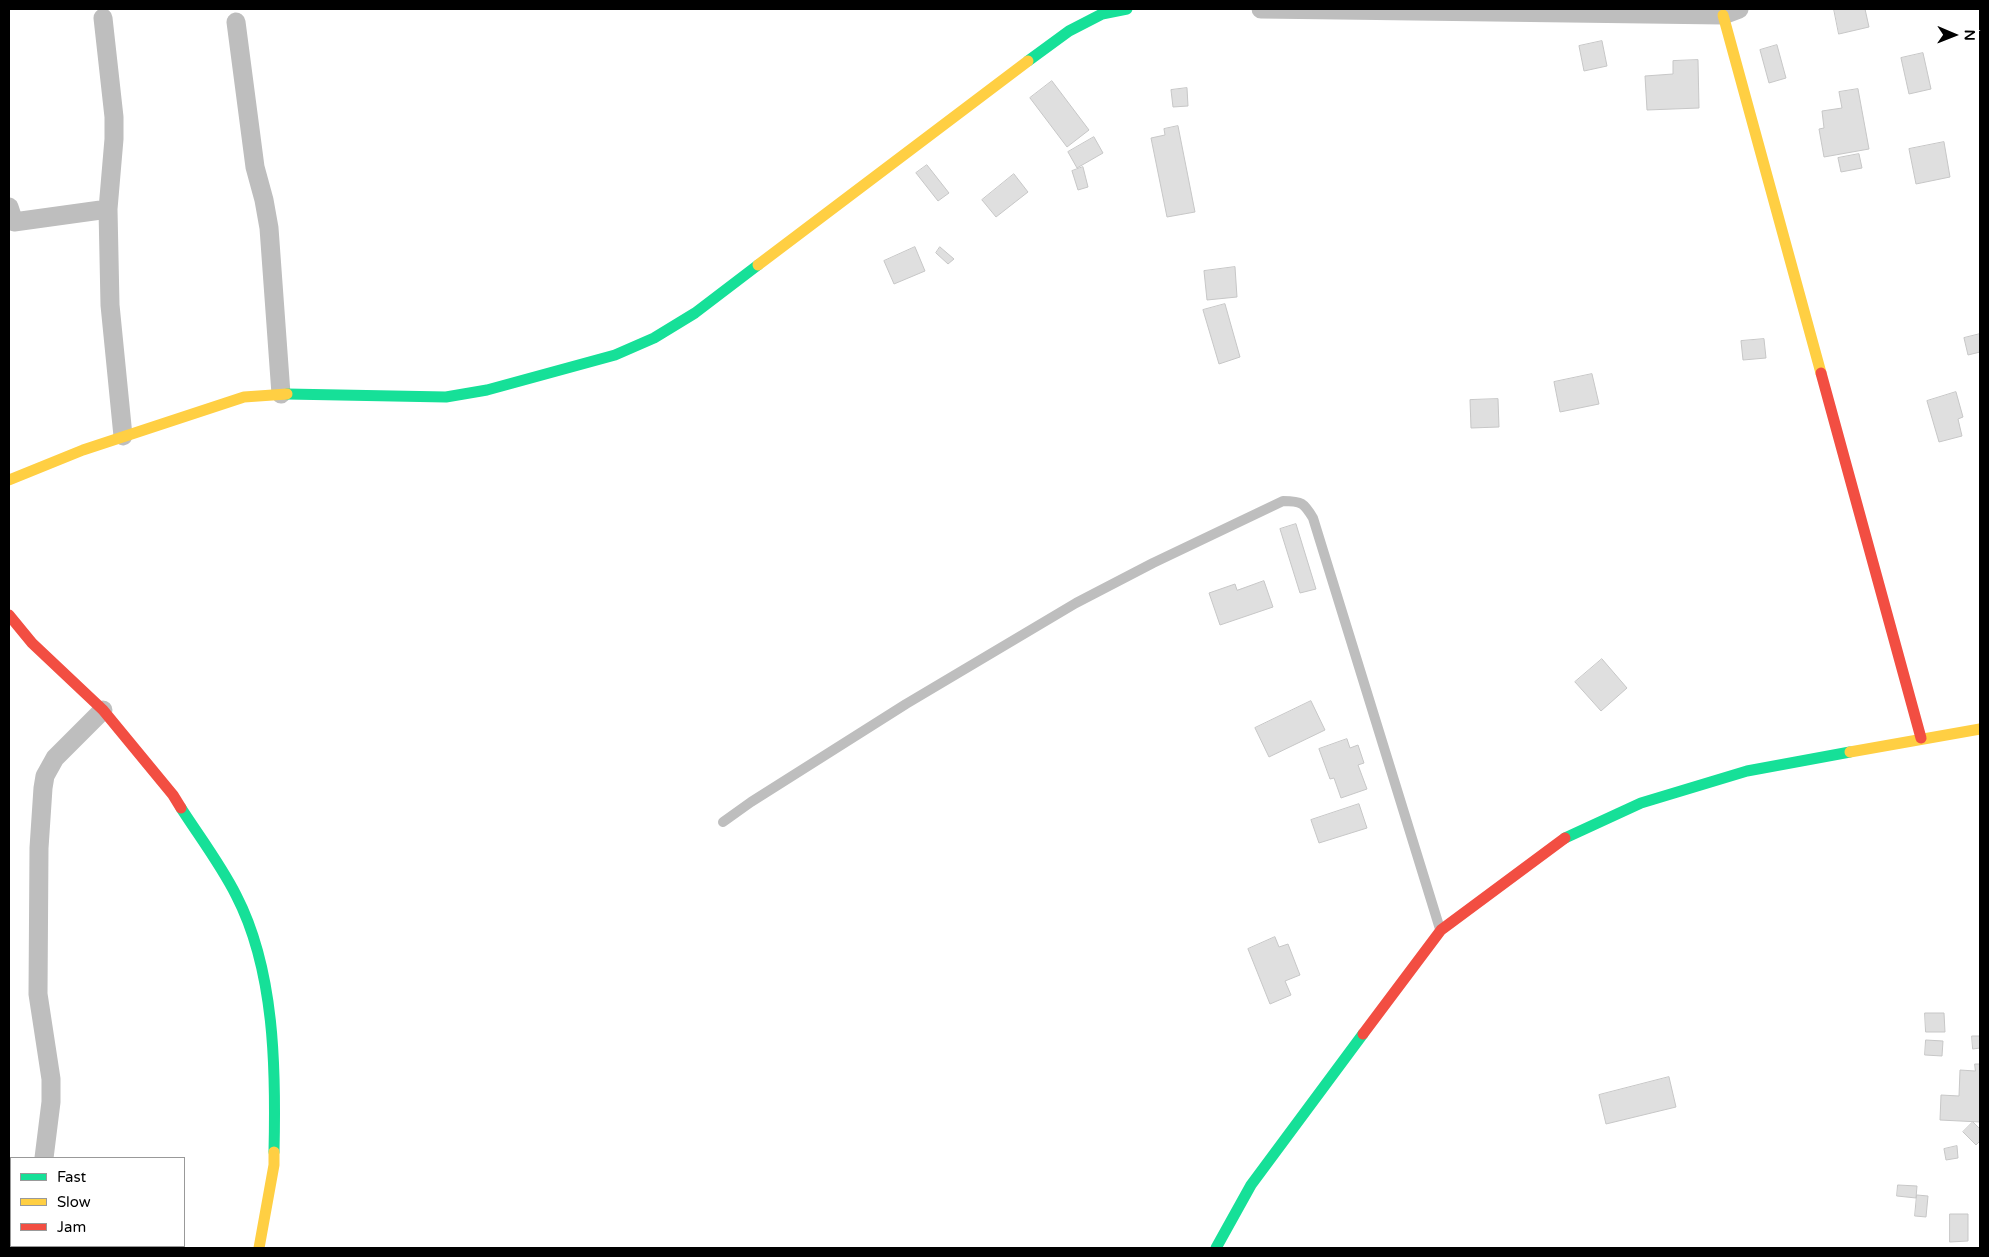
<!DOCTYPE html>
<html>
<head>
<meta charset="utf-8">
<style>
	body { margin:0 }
	#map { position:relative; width:1989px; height:1257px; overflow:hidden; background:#fff; font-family:"Varela Round",sans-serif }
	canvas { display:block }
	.frame { position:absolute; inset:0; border:10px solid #000; pointer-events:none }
	.legend { position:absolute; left:10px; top:1157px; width:175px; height:90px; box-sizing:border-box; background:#fff; border:1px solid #999; margin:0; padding:6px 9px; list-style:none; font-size:15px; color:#000 }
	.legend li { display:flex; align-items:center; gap:10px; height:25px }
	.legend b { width:25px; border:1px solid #999 }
	.north { position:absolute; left:1929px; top:10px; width:50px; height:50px; -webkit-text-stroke:4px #fff; paint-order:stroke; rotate:91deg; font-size:14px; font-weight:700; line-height:20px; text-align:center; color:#000 }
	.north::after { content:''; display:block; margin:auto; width:18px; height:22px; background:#000; clip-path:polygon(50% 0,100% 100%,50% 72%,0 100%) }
</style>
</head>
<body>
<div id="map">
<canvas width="1989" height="1257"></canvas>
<div class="frame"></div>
<ul class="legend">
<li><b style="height:6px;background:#16e098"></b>Fast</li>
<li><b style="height:6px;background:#ffcf43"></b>Slow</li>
<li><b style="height:6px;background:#f24e42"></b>Jam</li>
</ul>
<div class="north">N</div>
</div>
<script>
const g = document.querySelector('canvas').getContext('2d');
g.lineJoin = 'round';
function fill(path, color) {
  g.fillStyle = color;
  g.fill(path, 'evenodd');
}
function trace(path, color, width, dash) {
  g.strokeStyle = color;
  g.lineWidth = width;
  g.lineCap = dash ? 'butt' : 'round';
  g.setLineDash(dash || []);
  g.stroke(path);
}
const building = new Path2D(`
	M1834 9H1865L1869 27 1839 34Z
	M1602 41 1607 66 1584 71 1579 46Z
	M1777 45 1786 78 1769 83 1760 50Z
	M1923 53 1931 89 1909 94 1901 58Z
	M1698 60 1699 108 1647 110 1645 76 1673 74V61Z
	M1052 81 1089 130 1067 147 1030 98Z
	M1187 88 1188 106 1173 107 1171 90Z
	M1858 89 1869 149 1824 157 1819 129 1824 128 1822 111 1842 108 1839 92Z
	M1178 126 1195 212 1167 217 1151 138 1165 135 1164 129Z
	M1094 137 1103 153 1077 168 1068 152Z
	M1944 142 1950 177 1916 184 1909 149Z
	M1859 154 1862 168 1841 172 1838 158Z
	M927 165 949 193 938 201 916 173Z
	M1083 167 1088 187 1078 190 1072 171Z
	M1014 174 1028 192 996 217 982 200Z
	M915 247 925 271 894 284 884 261Z
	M940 247 954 259 948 264 936 253Z
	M1235 267 1237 297 1207 300 1204 271Z
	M1225 304 1240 357 1219 364 1203 310Z
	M1980 334V352L1968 355 1964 338Z
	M1764 339 1766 358 1743 360 1741 341Z
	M1592 374 1599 404 1560 412 1554 382Z
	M1956 392 1963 417 1958 419 1962 436 1939 442 1927 401Z
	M1498 399 1499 427 1471 428 1470 400Z
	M1296 524 1316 589 1300 593 1280 529Z
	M1264 581 1273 607 1220 625 1209 593 1235 584 1237 590Z
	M1602 659 1627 688 1601 711 1575 682Z
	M1311 701 1325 730 1269 757 1255 728Z
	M1347 739 1350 748 1358 745 1364 763 1358 765 1367 789 1341 798 1334 778 1330 779 1319 749Z
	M1359 804 1367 828 1319 843 1311 820Z
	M1275 937 1279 947 1288 944 1300 975 1285 981 1291 995 1270 1004 1248 949Z
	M1925 1013H1944L1945 1032H1926Z
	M1972 1036H1980V1048L1973 1049Z
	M1926 1040 1943 1041 1942 1056 1925 1055Z
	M1975 1064H1980V1122L1940 1120 1941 1095 1959 1096 1960 1070 1975 1071Z
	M1669 1077 1676 1107 1606 1124 1599 1095Z
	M1973 1122 1980 1129V1141L1976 1145 1963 1132Z
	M1957 1146 1958 1158 1946 1160 1944 1149Z
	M1898 1185 1917 1186 1916 1198 1897 1196Z
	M1917 1195 1928 1196 1926 1217 1915 1216Z
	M1950 1214H1968V1241L1950 1242Z`);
const lane = new Path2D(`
	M723 822 751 802 906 704 1076 603 1153 563 1283 501C1302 501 1304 503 1313 518L1440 929`);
const street = new Path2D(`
	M1261 9 1723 15 1739 9
	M103 18 114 117V139L108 209 110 305 123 436
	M236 22 255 167 264 200 269 228 281 394
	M9 207 14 222 108 209
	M44 1158 51 1102V1079L38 994 39 848 43 788 45 776 55 758 103 710
	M23 1248 24 1246`);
const fast = new Path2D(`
	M1028 61 1069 31 1102 14 1127 9
	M287 394 446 397 487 390 615 355 654 338 695 313 758 265
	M181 808C199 836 221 865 236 895 275 970 276 1069 274 1152
	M1565 838 1641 803 1747 771 1850 752
	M1216 1248 1251 1185 1363 1034`);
const slow = new Path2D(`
	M1723 15 1821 373
	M758 265 1028 61
	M9 480 83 450 244 397 287 394
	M1850 752 1980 729
	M259 1248 274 1165V1152`);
const jam = new Path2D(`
	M1821 373 1921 738
	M9 615 32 643 103 710 173 795 181 808
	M1363 1034 1441 930 1565 838`);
fill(building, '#dfdfdf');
trace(building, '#c7c7c7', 1);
trace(lane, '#bebebe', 10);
trace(street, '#bebebe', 19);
trace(fast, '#16e098', 11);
trace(slow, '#ffcf43', 11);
trace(jam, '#f24e42', 11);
</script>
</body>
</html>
